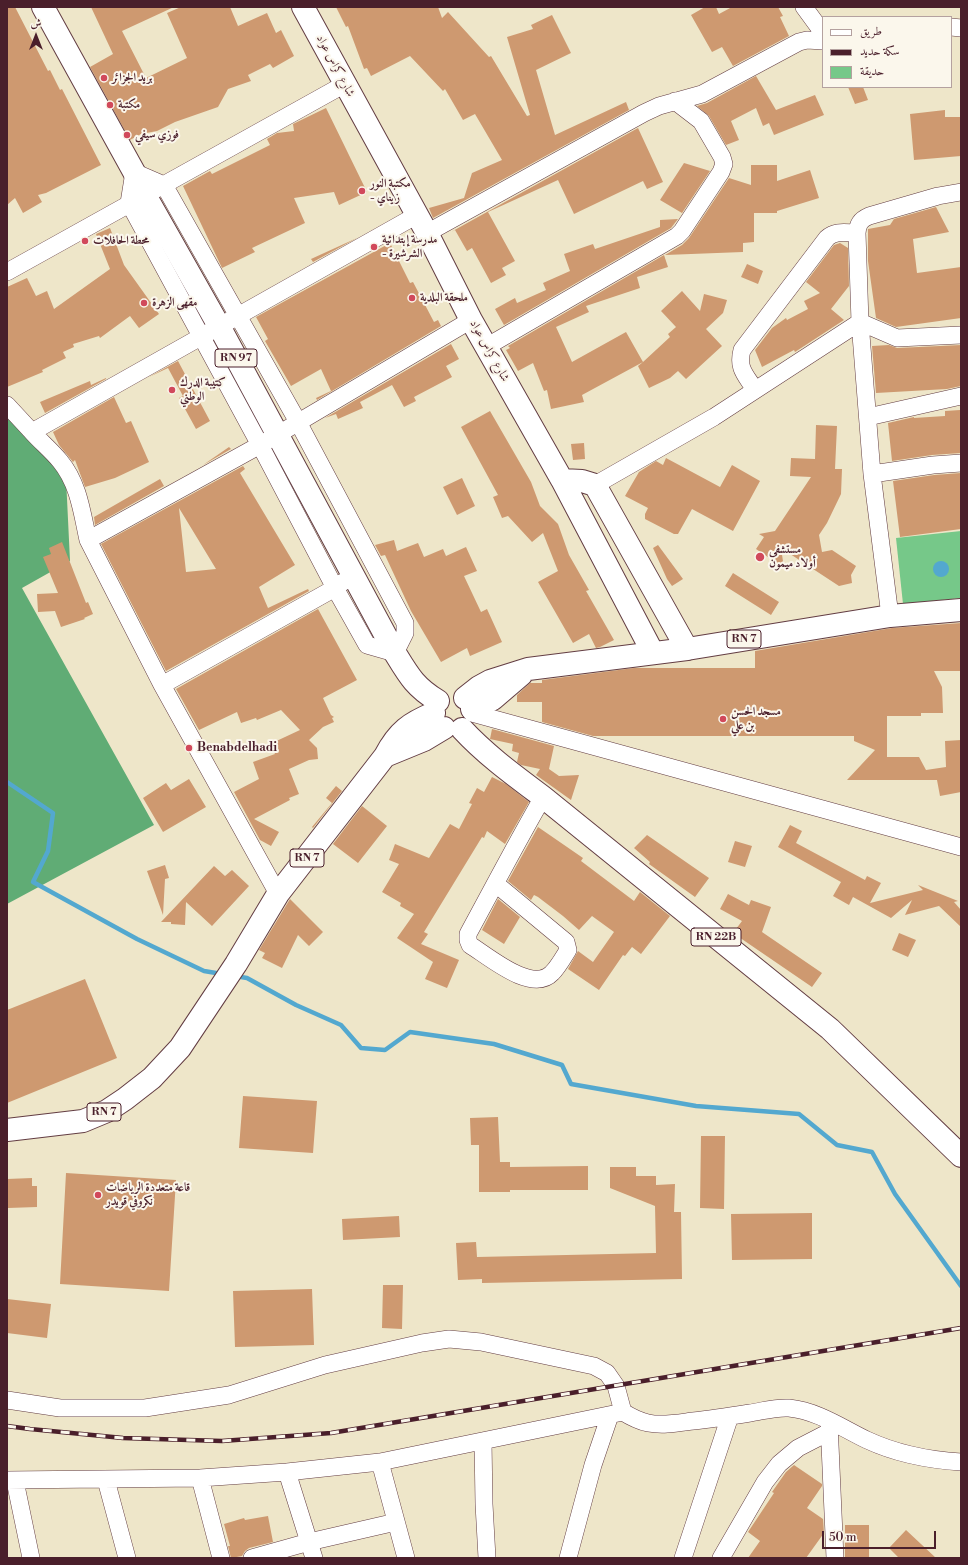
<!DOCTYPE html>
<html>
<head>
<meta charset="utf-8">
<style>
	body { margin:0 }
	#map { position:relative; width:968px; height:1565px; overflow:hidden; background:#eee6c9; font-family:"Libre Bodoni",Amiri,serif }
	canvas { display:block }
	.frame { position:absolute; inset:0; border:8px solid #4a1f2b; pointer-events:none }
	.legend { position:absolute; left:822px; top:16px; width:130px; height:72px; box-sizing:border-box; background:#fbf7ec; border:1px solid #b4a19f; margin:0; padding:5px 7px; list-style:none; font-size:12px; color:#4a1f2b }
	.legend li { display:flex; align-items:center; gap:8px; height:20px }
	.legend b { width:20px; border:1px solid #b4a19f }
	.north { position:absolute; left:16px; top:16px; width:40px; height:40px; -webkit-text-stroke:3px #fbf7ec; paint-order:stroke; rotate:0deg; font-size:11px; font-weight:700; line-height:16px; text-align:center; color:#4a1f2b }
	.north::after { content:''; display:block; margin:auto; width:14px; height:18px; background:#4a1f2b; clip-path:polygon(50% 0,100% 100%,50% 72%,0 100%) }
	.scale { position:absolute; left:822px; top:1531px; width:114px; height:18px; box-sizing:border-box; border:2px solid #4a1f2b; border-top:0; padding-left:5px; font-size:12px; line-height:14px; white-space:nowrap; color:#4a1f2b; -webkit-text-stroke:3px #fbf7ec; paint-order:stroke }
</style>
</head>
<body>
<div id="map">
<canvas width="968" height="1565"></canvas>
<div class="frame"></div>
<ul class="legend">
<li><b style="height:5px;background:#fff"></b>طريق</li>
<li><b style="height:5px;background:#4a1f2b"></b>سكة حديد</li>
<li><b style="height:11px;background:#76c889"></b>حديقة</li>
</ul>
<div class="north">ش</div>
<div class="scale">50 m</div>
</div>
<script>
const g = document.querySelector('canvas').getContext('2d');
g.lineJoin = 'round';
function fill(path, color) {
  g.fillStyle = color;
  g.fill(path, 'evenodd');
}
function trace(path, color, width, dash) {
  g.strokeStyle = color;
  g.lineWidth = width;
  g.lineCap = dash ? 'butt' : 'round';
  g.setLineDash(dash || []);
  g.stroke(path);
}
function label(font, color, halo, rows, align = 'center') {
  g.font = font + ' "Libre Bodoni",Amiri,serif';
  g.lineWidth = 4;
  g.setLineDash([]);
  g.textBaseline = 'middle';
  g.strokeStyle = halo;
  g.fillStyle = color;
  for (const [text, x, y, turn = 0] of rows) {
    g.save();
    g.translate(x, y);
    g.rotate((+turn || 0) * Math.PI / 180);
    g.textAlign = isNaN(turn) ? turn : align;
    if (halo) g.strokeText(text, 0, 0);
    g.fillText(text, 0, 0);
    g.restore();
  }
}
const green = new Path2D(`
	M961 531V598L903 604 896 538Z`);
const forest = new Path2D(`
	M7 403 66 478 70 561 22 588 154 825 7 904Z`);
const water = new Path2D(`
	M933 569a8 8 0 1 1 16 0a8 8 0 1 1-16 0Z`);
const stream = new Path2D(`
	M7 782 53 813 48 851 33 882 137 939 204 971 222 974
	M235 976 247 978 296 1005 341 1025 361 1048 385 1050 410 1032 494 1044 562 1065 571 1084 696 1106 799 1114 837 1145 872 1152 895 1194 961 1286`);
const building = new Path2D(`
	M7 7H15L48 71 50 70 60 90 62 89 101 165 46 193 38 195 42 202 23 213 15 198 7 205Z
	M91 7H174L122 31 146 78 187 58 167 13 181 7H230L238 26 267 13 276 33 281 30 294 56 273 68 270 64 248 75 251 81 228 89 218 107 175 122 157 131 141 134 130 140 90 67 113 54Z
	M336 7H438L442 18 448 12 489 57 491 56 527 116 530 115 507 37 533 29 531 25 552 15 571 53 536 70 555 135 626 102 629 110 433 218 429 208 464 198 472 173 502 160 475 114 463 120 445 89 443 91 410 56 371 76 367 68 364 69 348 26 346 27Z
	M705 7H716L719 14 732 7H778L783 16 780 17 789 36 733 66 722 47 712 52 691 15Z
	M756 76 776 110 815 95 824 115 774 135 769 123 763 126 756 108 731 121 739 140 726 145 709 116 697 106 707 103Z
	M848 87H863L868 100 855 104Z
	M326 108 367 192 339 205 334 192 294 198 305 223 252 248 255 252 222 268 183 186 210 171 212 174 270 145 267 139 277 133 294 131 293 124Z
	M945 110V117H961V156L914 160 910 114Z
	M638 128 663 182 647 189 643 181 574 214 558 180 488 212 515 261 502 268 506 275 491 283 472 248 467 251 455 230 451 232Z
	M684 163 710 171 682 213 660 200Z
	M751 165H777V181L810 170 819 198 777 211V213H754V242L743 243V252L665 255 682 245 689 238 729 178 751 185Z
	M936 207 949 232 913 239 917 273 961 267V318L896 327 876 318 868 261V229L890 225 894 219Z
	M678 219 671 228 504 325 495 309 515 298 517 303 546 290 543 283 570 271 564 254 593 244 595 249 660 227V220Z
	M110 228 124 265 159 314 139 328 130 316 100 338 99 336 73 344 74 347 63 352 66 358 42 370 43 372 7 387V287L27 278 36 296 47 291 54 309 110 269 96 234Z
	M357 238 313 262 311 259Z
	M390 243 410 283 413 282 434 322 438 320 441 326 317 400 316 398 331 391 321 369 291 386 265 341 268 339 256 317Z
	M840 243 848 248 849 286 831 309 844 320 795 352 794 350 762 367 755 350 772 328 786 318 787 320 808 309 804 301 820 293 806 282 834 245Z
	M664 255 668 267 637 277 640 288 586 306 589 312 556 327 572 362 626 332 643 362 670 337 668 334 676 327 661 311 682 291 700 311 704 294 727 300 723 313 706 329 722 346 686 379 678 371 670 378 649 388 638 366 643 362 582 395 584 402 551 409 547 390 544 391 533 363 518 371 506 350 510 348 508 346Z
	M747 264 763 271 758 284 741 277Z
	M451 344 459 359 446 366 452 377 414 397 416 401 404 407 392 385 360 402 363 408 338 419 336 414 325 418Z
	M889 345 897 348 961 345V386L947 389 876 393 872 346Z
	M178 361 210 421 196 429 179 398 183 396 168 368 149 377Z
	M106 378V379L45 413 40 402 90 381 91 385Z
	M114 397 126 423 131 421 149 462 115 478 85 487 75 460 73 462 59 445 53 432Z
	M960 410 961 453 932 455 892 461 888 423 914 417V418L945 416V411Z
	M490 411 531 482 540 506 558 524 569 555 589 590 586 591 614 640 600 647 596 648 589 634 573 643 538 582 558 571 543 533 532 542 508 516 502 518 493 497 498 495 461 427Z
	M816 425 837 426 835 469H842L841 494 827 523 819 535 822 552 832 550 856 566 851 575 852 583 839 586 781 548 784 568 756 549 764 537 759 534 775 531 811 477 790 476 791 458 815 459Z
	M584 443 585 459 573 460 571 444Z
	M229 447 231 449 203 465Z
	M666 458 720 487 732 465 760 481 733 531 692 509 678 534H674L645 519V514L648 508 625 496 639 472 656 461 663 465Z
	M243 466 245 469 240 473 295 565 259 587 268 608 308 589 309 591 166 671 101 544ZM179 508 216 569 186 572Z
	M961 473V529L900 537 893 481 934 475Z
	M462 478 475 506 457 515 443 487Z
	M160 479 164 486 95 525 94 517Z
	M394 540 397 551 418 543 424 557 443 549 446 556 466 547 477 571 464 576 481 612 487 609 502 642 470 656 467 648 441 662 411 611 385 555 381 556 375 545Z
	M62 542 86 603 88 602 93 614 84 618 85 619 61 627 55 611 38 612 37 594 58 593 43 557 51 554 49 548Z
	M658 545 683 579 672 586 667 579 653 548Z
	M733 573 779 602 771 615 725 586Z
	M318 609 357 680 323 698 331 715 334 717 332 718 334 722 323 727 309 740 317 748 318 759 309 760 289 769 299 794 289 798 290 800 254 819 279 832 271 846 260 840 234 792 259 779 253 762 275 754 270 744 300 730 281 710 257 720 256 718 241 723 237 712 199 730 176 689Z
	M961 623V671H934L942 687 943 713H921V716H887V757H919L926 770 946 767 945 741 961 740V792L940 796 937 780H847L875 750 854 741V736H593L542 722V702H517V695L530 683H542V680L634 668H755V651L892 628Z
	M492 729 554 746 549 769 559 776 579 775 571 800 536 775 540 769 521 765 517 762 519 753 512 751 513 744 490 739Z
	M492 777 506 784 529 802 505 844 487 831 484 838 482 837 424 932 428 934 421 944 459 960 447 988 425 979 433 962 397 938 414 914 400 906 401 903 382 892 399 864 389 860 395 844 429 858 450 824 459 829 472 804 469 803 477 788 484 792Z
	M189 779 206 807 163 832 143 798 166 783 171 790Z
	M336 786 342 791 313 828 312 827 332 803 326 798Z
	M362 806 387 826 358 863 333 844Z
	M790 825 802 831 796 843 865 880 867 876 881 883 870 903 923 890 918 885 958 901 954 902 961 910V927L939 906 905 915 912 900 891 918 853 897 849 905 833 896 841 882 778 847Z
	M538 827 583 858 581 861 634 901 640 892 670 916 641 954 632 947 625 956 623 955 599 990 568 969 578 951 593 962 614 932 592 916 579 930 563 916 538 897 534 895 531 900 508 881Z
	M647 835 709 878 695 897 649 864 650 862 634 848Z
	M735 841 752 846 745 867 728 862Z
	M165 865 169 878 165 879 163 915 147 871Z
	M214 866 225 876 232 870 249 886 212 926 186 902 185 925 171 924V922H161Z
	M728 894 749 905 751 900 771 907 762 932 822 973 812 987 733 933 742 921 720 909Z
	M290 899 323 932 309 946 298 935 282 968 262 958 265 953 259 950Z
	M498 899 520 917 504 944 482 930Z
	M899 933 916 940 908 957 892 950Z
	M85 979 117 1058 7 1103V1010Z
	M243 1096 317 1101 313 1153 239 1148Z
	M498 1117 500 1162H510V1167L588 1166V1190H510V1192H479V1145H471L470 1118Z
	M701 1136H725L724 1209 700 1208Z
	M610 1167H636V1176H656V1185L675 1184 674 1212H681L682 1279 482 1283V1279L458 1280 456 1243 476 1242 477 1257 656 1253 655 1206 610 1188Z
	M66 1173 176 1180 169 1291 60 1284Z
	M32 1178V1186H37V1207L8 1208 7 1179Z
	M812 1213V1259L732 1260 731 1214Z
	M399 1216 400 1237 343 1240 342 1219Z
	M383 1285H403L402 1329 382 1328Z
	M312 1289 314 1345 235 1347 233 1291Z
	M7 1299 51 1304 47 1338 7 1333Z
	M794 1465 822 1484V1486L807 1508 823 1519 824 1533 806 1558H748L760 1541 748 1532 774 1493 772 1492 786 1472Z
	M268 1516 273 1542 249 1548 245 1551 242 1556 231 1558 228 1546H230L224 1524 244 1518 245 1520Z
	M845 1525H869V1558H845Z
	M906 1530 936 1558H899L889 1548Z`);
const street = new Path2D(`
	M804 7 823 33
	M951 27 961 28
	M134 172 164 185 298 422 405 623V633L395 653 367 645 335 588 260 445 129 203Z
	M427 233 644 113 659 106 702 94 799 42 807 40 823 41
	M7 272 345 84
	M486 347 677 236 682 231 721 172 724 164 722 157 701 121 675 101
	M755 390C746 375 737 369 742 350L827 238C836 230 846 233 857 233
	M7 405 32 432 417 215
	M868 417 961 396
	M32 432C41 442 52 451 60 461 79 484 82 513 88 540L260 445 471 320
	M872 474 933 465 961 463
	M595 485 714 417 860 322 857 233C858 224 860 220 869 216L938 196 961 192
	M88 540 162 685 335 588 343 582
	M890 616 872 474 860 322 897 338 961 335
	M162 685 278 894
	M472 713 961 847
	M496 884 566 942 568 950C563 958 558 967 552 973 532 994 488 956 470 945L468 940V934C493 888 517 842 543 797
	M7 1400 60 1408H145L229 1395 325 1365 422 1343 449 1339 481 1342 594 1366 607 1373 616 1386 623 1412C631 1417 639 1421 648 1423 663 1426 678 1423 693 1421 712 1419 731 1416 750 1413 763 1411 776 1407 789 1408 818 1411 842 1428 867 1440 897 1454 929 1460 961 1462
	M829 1422 835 1558
	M483 1441 484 1504 487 1558
	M380 1462 406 1558
	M200 1478 221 1558
	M7 1480 200 1478 287 1472
	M106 1480 127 1558
	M15 1481 31 1558
	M252 1558 309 1542 396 1522
	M314 1558 287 1472 380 1462 623 1412
	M568 1558 593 1465 610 1415
	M683 1558 730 1416
	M721 1558 765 1482 779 1464 798 1448 829 1432`);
const secondary = new Path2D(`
	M303 7 427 233 471 320 562 480 653 653
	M562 480 582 481 595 485 687 649`);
const primary = new Path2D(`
	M43 7 134 172 145 195 219 326 395 653C409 676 415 687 438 701
	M465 698 479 687 490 681 528 669 687 649 890 616 961 610
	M472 709 493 699 521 675
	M462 729C486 755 515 776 543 797L830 1029 961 1156
	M385 756 424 740 444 728
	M7 1130 83 1121 107 1111 125 1099 152 1078 180 1048 236 964 278 894 385 756C398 731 410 723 434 713`);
const rail = new Path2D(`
	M7 1426 30 1429 123 1438 222 1441 331 1433 961 1328`);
const markers = [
	[104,78,4,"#d1495b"],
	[110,105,4,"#d1495b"],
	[127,135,4,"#d1495b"],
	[362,191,4,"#d1495b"],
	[85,241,4,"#d1495b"],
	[374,247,4,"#d1495b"],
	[412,298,4,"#d1495b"],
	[144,303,4,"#d1495b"],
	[172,390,4,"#d1495b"],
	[760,557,5,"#d1495b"],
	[723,719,4,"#d1495b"],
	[189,748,4,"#d1495b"],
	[98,1195,4,"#d1495b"]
];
const shields = [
	[236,358,42],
	[744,639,34],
	[307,858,34],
	[716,937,50],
	[104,1112,34]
];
const shieldNames = [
	["RN 97",236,358],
	["RN 7",744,639],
	["RN 7",307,858],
	["RN 22B",716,937],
	["RN 7",104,1112]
];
const streetNames = [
	["شارع كراس عواد",335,66,62],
	["شارع كراس عواد",489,351,61]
];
const poiNames = [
	["بريد الجزائر",112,78],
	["مكتبة",118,105],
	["فوزي سيفي",135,135],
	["مكتبة النور",370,184],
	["- زيناي",370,198],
	["مدرسة إبتدائية",382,240],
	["- الشرشيرة",382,254],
	["محطة الحافلات",93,241],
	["ملحقة البلدية",420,298],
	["مقهى الزهرة",152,303],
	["كتيبة الدرك",180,383],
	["الوطني",180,397],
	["مستشفى",769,550],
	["أولاد ميمون",769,564],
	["مسجد الحسن",731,712],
	["بن علي",731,726],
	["Benabdelhadi",197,748],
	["قاعة متعددة الرياضات",106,1188],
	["نكروفي قويدر",106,1202]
];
fill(green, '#76c889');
fill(forest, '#60ac75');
fill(water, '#53a8cf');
trace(stream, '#53a8cf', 4.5);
fill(building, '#ce9970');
trace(street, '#633d43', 18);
trace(secondary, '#633d43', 24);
trace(primary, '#633d43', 24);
trace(street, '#fff', 17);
trace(secondary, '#fff', 22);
trace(primary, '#fff', 22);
trace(rail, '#4a1f2b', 4.5);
trace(rail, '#fbf7ec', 3, [9]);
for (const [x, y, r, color] of markers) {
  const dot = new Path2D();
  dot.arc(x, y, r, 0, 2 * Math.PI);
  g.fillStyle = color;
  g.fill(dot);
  trace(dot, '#fbf7ec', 1.5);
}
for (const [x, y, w] of shields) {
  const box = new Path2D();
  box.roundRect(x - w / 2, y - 9, w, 18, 3);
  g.fillStyle = '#fbf7ec';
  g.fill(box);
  trace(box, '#4a1f2b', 1);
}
label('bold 11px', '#4a1f2b', null, shieldNames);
label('12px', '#4a1f2b', '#fbf7ec', streetNames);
label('bold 12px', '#4a1f2b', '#fbf7ec', poiNames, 'left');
</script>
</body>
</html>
